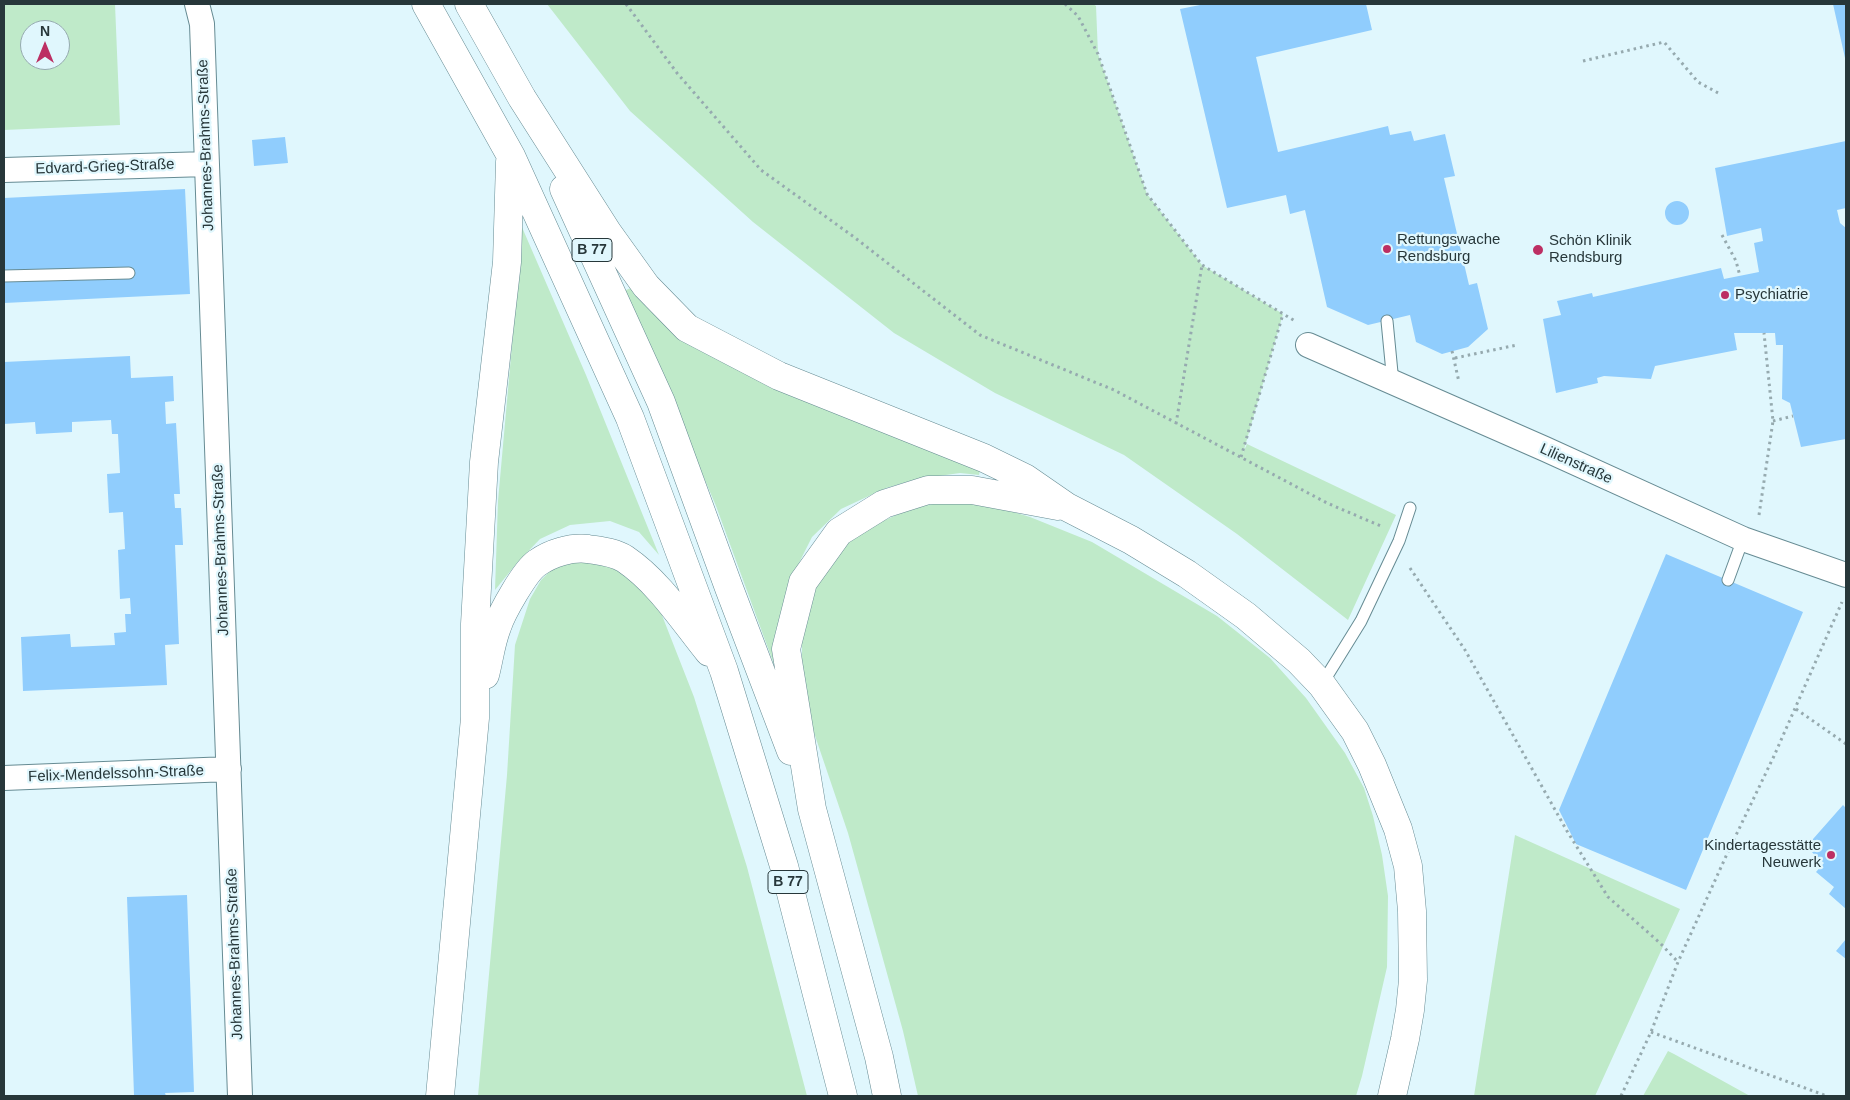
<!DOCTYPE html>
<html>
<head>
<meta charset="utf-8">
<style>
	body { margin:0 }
	#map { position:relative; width:1850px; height:1100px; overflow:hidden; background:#e0f7fd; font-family:Arial,sans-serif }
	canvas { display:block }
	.frame { position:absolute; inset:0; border:5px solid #27373a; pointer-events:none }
	.north { position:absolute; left:20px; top:20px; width:50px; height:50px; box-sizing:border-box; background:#e0f7fd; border:1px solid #96aaaf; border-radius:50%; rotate:0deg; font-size:14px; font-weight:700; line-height:20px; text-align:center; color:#27373a }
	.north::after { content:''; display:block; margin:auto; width:18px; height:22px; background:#bc2f63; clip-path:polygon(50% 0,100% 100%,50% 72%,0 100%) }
</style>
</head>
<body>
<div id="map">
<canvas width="1850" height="1100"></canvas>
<div class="frame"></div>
<div class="north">N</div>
</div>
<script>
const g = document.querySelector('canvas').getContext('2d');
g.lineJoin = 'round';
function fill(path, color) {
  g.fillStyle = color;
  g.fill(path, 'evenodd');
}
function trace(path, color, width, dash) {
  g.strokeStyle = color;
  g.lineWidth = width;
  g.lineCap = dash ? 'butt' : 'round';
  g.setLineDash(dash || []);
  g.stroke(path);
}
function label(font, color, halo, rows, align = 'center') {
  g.font = font + ' Arial,sans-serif';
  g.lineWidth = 4.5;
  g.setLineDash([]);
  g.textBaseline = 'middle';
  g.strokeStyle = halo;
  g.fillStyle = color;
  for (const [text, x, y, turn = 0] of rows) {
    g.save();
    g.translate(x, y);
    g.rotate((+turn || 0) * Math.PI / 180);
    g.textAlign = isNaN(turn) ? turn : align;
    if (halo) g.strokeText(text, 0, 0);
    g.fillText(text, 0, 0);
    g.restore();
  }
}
const green = new Path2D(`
	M4 4H115L120 125 4 130ZM30 30H60V60H30Z
	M547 4H1093L1096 6 1098 54 1147 194 1202 265 1283 314 1243 453 1247 444 1396 515 1348 620 1237 534 1124 455 995 393 894 333 753 222 630 111Z
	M521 225 586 375 659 555 639 532 610 521 570 525 540 539 517 563 495 590 498 501 513 334Z
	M635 286 981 466 979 475 960 473 917 479 886 488 841 509 812 537 792 577 776 670 716 506 624 291Z
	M959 500 990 505 1030 517 1092 542 1217 616 1270 658 1306 698 1345 753 1364 788 1373 816 1382 855 1388 896 1387 967 1362 1076 1356 1096H918L903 1031 848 833 810 721 802 670V631L814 588 833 555 861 531 914 507Z
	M576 560 610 561 656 600 694 697 747 867 807 1096H478L507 775 515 645 530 599 541 580 554 567Z
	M1515 835 1680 909 1595 1096H1474Z
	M1668 1051 1674 1054 1750 1096H1643Z`);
const building = new Path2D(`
	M1205 4H1366L1372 30 1256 57 1278 152 1388 126 1390 135 1411 131 1414 141 1445 134 1455 176 1444 178 1469 285 1477 283 1488 329 1468 347 1442 354 1416 342 1410 315 1368 325 1327 307 1305 210 1290 214 1286 195 1227 208 1180 9Z
	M1833 4H1846V58H1845Z
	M285 137 288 163 254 166 252 140Z
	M1846 141V208L1837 210 1840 223 1846 228V439L1801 447 1790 403 1782 399 1783 345H1776L1775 333H1734L1737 350 1655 366 1651 379 1604 376 1597 378 1598 383 1556 393 1543 319 1561 315 1557 301 1592 293 1593 297 1721 268 1724 279 1759 272 1754 243 1763 241 1761 228 1727 236 1715 168Z
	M185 189 190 294 4 303V198Z
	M1665 213a12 12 0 1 1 24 0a12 12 0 1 1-24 0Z
	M130 356 131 378 173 376 174 401 165 402 166 424 176 423 180 494H174L175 508H181L183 545H175L179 644 165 645 167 685 23 691 21 637 70 634 71 647 115 645 114 633 126 632 125 614H131L130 598 120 599 118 550 125 549 123 512 109 513 107 474 120 473 118 434H112L111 420 72 422V432L36 434 35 422 4 424V362Z
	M1666 554 1803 612 1686 890 1576 844 1559 810Z
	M1843 805 1846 808V909L1829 894 1834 887 1816 872 1824 863 1806 847Z
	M187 895 194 1092 165 1093 166 1096 134 1095 127 897Z
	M1846 939V959L1836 951Z`);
const path = new Path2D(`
	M626 4 677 73 761 170 854 237 980 335 1114 390 1327 503 1383 527
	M1065 4 1078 16 1098 54 1147 194 1202 265 1295 321
	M1583 61 1664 42 1698 82 1720 94
	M1722 235 1736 261 1740 276
	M1452 351 1459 382
	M1455 358 1517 345
	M1773 421 1793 416
	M1176 424 1202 265
	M1241 457 1283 314
	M1759 515 1773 421 1764 333
	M1410 568 1465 650 1567 831 1608 897 1660 943 1678 962
	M1796 709 1846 744
	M1651 1032 1827 1096
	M1621 1096 1651 1032 1678 962 1727 854 1774 756 1842 602`);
const service = new Path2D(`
	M4 276 129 273
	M1387 321 1393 383
	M1728 580 1743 539
	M1322 684 1361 621 1399 541 1410 508`);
const minor = new Path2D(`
	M197 4 202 24 240 1096
	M4 170 207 164
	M1308 345 1545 449 1743 539 1846 575
	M4 778 229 769`);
const trunk = new Path2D(`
	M426 4 511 156 630 418 724 671 784 866 843 1096
	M469 4 522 98 608 233 646 286 687 328 779 376 984 458 1025 478 1067 507 1131 540 1187 574 1246 616 1299 661 1322 685 1355 731 1372 765 1398 829 1408 866 1412 911 1413 980 1410 1010 1405 1039 1392 1096
	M564 189 661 402 729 588 791 751
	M485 675C489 660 491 642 497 627 502 612 525 571 537 563 551 553 571 547 588 549 600 551 614 552 625 559 659 582 683 620 709 652
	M440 1096 475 718V624L484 462 507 262 510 162
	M887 1096 879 1057 812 809 786 649 803 582 839 532 884 504 928 490H972L1058 506`);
const markers = [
	[1387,249,5,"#bc2f63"],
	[1538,250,6,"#bc2f63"],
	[1725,295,5,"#bc2f63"],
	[1831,855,5,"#bc2f63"]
];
const shields = [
	[592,250,40],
	[788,882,40]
];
const shieldNames = [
	["B 77",592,250],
	["B 77",788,882]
];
const streetNames = [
	["Johannes-Brahms-Straße",206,145,-92],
	["Edvard-Grieg-Straße",105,167,-2],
	["Lilienstraße",1576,464,24],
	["Johannes-Brahms-Straße",221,550,-92],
	["Felix-Mendelssohn-Straße",116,774,-2],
	["Johannes-Brahms-Straße",235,954,-92]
];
const poiNames = [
	["Rettungswache",1397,240],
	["Rendsburg",1397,257],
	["Schön Klinik",1549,241],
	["Rendsburg",1549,258],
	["Psychiatrie",1735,295],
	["Kindertagesstätte",1821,846,"right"],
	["Neuwerk",1821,863,"right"]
];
fill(green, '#bfeac9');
fill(building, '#90cdfd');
trace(service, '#668b93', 13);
trace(minor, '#668b93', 26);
trace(trunk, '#668b93', 29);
trace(path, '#96aaaf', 3, [2.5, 4]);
trace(service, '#fff', 11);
trace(minor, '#fff', 24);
trace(trunk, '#fff', 28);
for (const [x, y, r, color] of markers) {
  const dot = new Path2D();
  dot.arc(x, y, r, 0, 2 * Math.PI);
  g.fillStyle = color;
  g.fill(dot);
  trace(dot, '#e0f7fd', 2);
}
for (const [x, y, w] of shields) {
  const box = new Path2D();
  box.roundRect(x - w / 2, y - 11.5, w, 23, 4);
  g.fillStyle = '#e0f7fd';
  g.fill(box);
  trace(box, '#27373a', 1);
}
label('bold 14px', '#27373a', null, shieldNames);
label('15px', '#27373a', '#e0f7fd', streetNames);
label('15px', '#27373a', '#e0f7fd', poiNames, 'left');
</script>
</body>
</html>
